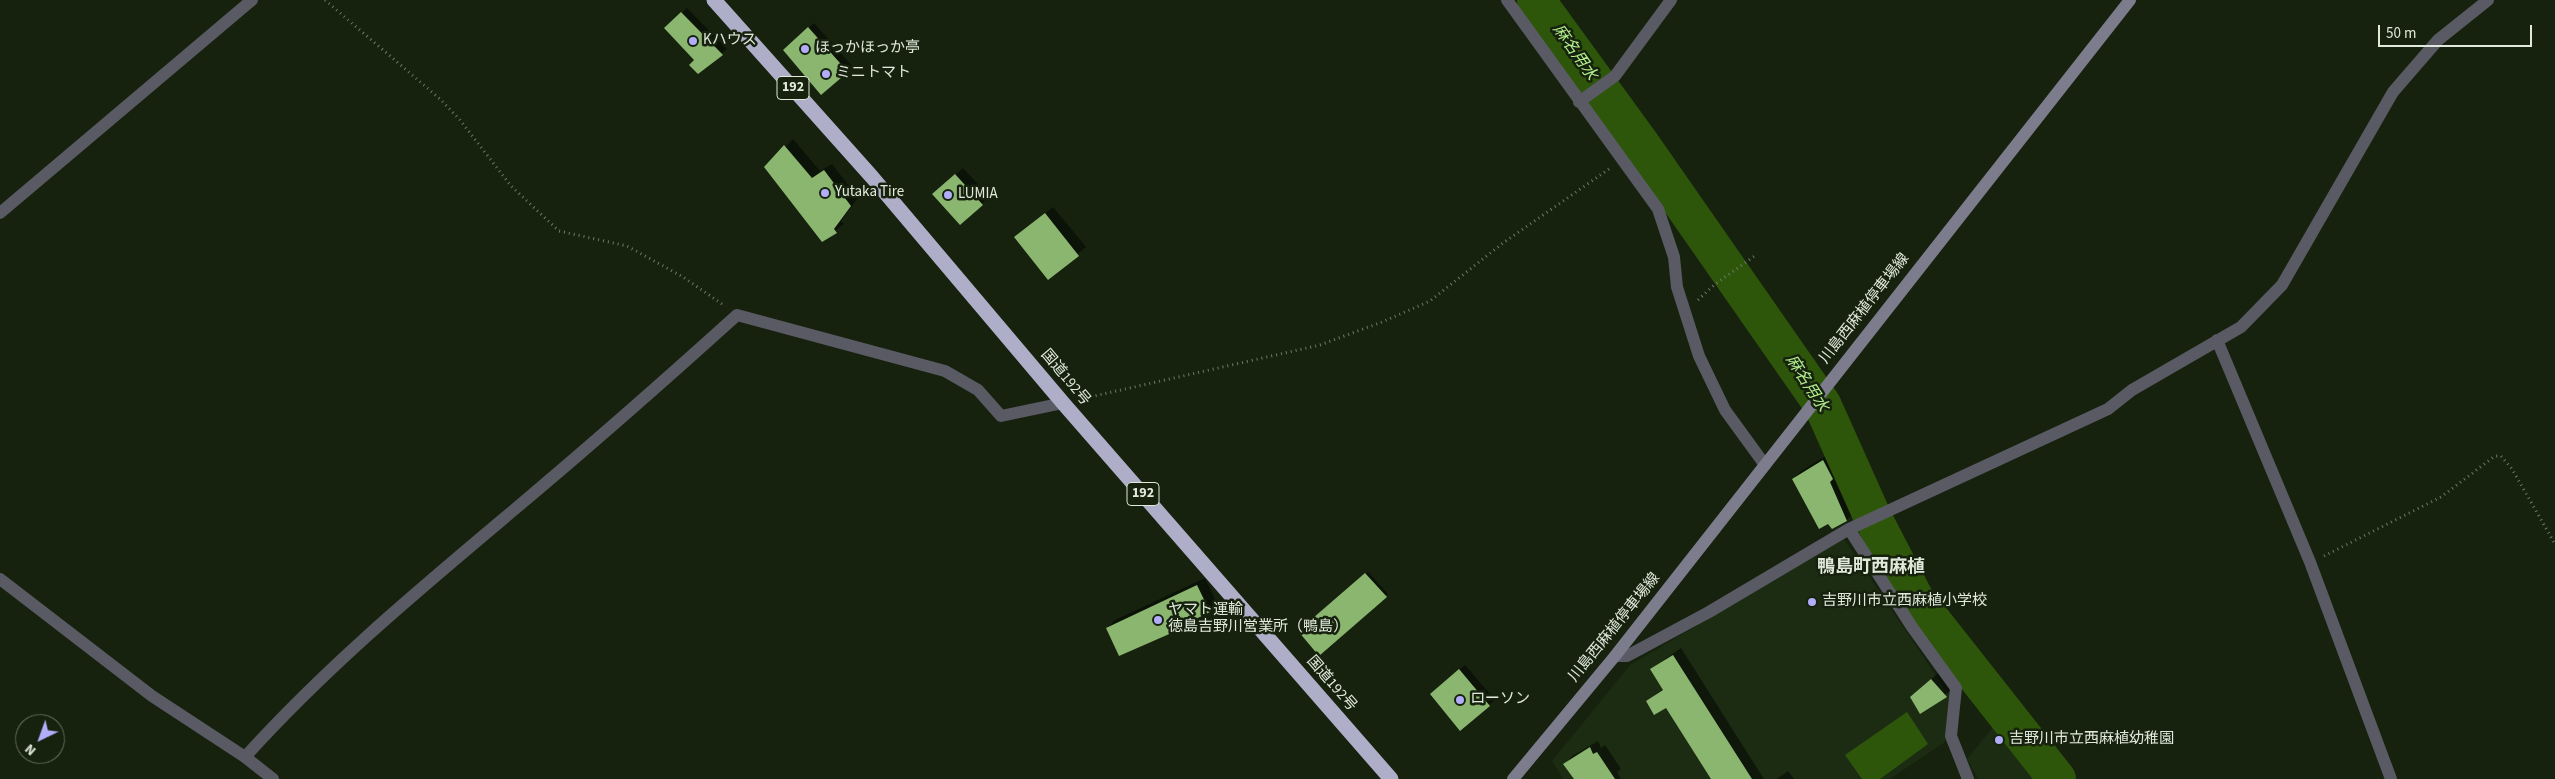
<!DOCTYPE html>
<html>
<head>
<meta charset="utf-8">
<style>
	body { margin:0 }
	#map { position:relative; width:2555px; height:779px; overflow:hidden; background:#16220e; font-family:"Source Sans 3",sans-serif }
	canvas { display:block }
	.north { position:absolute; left:15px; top:714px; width:50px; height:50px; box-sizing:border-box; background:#16220e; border:1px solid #677260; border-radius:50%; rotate:222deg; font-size:14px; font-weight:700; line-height:20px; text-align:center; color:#e0e9dc }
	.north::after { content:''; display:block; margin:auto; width:18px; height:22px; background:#b2adf9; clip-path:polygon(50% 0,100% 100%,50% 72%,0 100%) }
	.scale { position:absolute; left:2378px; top:25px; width:154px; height:22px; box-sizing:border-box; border:2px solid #e0e9dc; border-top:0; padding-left:6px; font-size:15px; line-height:18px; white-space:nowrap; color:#e0e9dc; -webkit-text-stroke:4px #16220e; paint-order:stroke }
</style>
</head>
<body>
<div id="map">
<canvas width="2555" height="779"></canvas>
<div class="north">N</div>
<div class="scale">50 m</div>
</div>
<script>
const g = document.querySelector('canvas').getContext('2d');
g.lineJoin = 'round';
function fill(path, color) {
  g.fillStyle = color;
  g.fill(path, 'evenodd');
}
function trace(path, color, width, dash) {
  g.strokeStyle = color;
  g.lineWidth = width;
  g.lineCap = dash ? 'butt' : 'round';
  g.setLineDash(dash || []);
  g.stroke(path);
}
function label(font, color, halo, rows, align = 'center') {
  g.font = font + ' "Source Sans 3","Noto Sans JP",sans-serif';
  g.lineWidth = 5;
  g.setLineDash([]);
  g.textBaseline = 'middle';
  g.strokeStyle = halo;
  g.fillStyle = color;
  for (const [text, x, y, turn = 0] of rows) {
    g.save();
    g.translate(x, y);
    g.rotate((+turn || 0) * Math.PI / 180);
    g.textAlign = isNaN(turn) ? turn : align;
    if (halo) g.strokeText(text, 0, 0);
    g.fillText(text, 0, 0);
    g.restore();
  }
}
const built = new Path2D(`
	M1844 539 1951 698 1945 742 1890 779H1563L1552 761 1630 665Z
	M1998 721 2049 779H1978L1967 759Z`);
const water = new Path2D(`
	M1907 712 1928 744 1880 779H1862L1845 755Z`);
const shadow = new Path2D(`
	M687 8 727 49 699 72 695 60 666 28Z
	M814 23 852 66 847 71 789 45Z
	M793 139 820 171 832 164 858 198 841 221 844 224 822 240 766 167Z
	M963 168 989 196 982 204 941 187Z
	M1053 207 1086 247 1048 278 1016 237Z
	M1831 453 1840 470 1836 474 1854 512 1847 520 1833 527 1793 479 1801 471Z
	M1368 572 1388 594 1319 654 1300 631Z
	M1205 578 1217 603 1209 611 1188 622 1183 627 1107 628 1115 620Z
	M1681 648 1764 779H1712L1666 706 1647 701 1664 688 1651 669Z
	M1465 665 1495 700 1460 729 1436 689Z
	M1939 672 1954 688 1921 712 1920 689Z
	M1598 741 1601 748 1605 745 1621 769 1617 772 1621 779H1575L1565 764 1572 756Z
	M1788 771 1794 779H1777Z`);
const river = new Path2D(`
	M1536 0 1640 143 1822 404 1873 518 1915 599 2057 779`);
const building = new Path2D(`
	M681 12 723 55 698 74 689 65 694 60 664 28Z
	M808 27 848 72 821 95 783 50Z
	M784 145 812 178 824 170 851 206 834 229 837 233 822 242 764 167Z
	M955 174 983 205 960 225 932 194Z
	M1045 213 1079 256 1048 280 1014 237Z
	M1823 460 1833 479 1830 482 1847 521 1832 529 1828 524 1819 529 1792 479Z
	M1365 573 1387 597 1319 656 1298 631Z
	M1197 585 1210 612 1183 625V628L1119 656 1106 628Z
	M1673 655 1752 779H1711L1666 708 1654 715 1646 701 1663 690 1650 669Z
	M1459 669 1490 706 1460 731 1430 694Z
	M1931 679 1947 697 1920 714 1910 697Z
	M1590 747 1593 754 1597 752 1615 779H1574L1563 764Z`);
const path = new Path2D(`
	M325 0 440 99 460 120 511 186 559 231 627 246 683 277 725 306
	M1698 300 1714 285 1756 255
	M1081 399 1320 345 1382 322 1430 301 1503 243 1609 169
	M2324 556 2441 497 2495 456H2501L2512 469 2555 544`);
const street = new Path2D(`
	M1507 0 1658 209 1674 257 1677 287 1699 356 1725 410 1765 465
	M1579 102 1615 76 1671 0
	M0 213 252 0
	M2217 340 2310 562 2391 779
	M1849 529 1912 627 1956 688 1951 736 1968 779
	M0 579 152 696 245 757 273 779
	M1615 656H1627L1709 612 1849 529 2108 409 2132 390 2241 327 2282 285 2393 92 2438 40 2488 0
	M245 757C327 666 421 588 515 509 590 446 664 381 737 315L945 371 978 390 1001 416 1063 403`);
const secondary = new Path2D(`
	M1513 779 1615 656 2130 0`);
const highway = new Path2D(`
	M714 0 872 177 1063 403 1391 779`);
const markers = [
	[693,41,5,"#b2adf9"],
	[805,49,5,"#b2adf9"],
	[826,74,5,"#b2adf9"],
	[825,193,5,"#b2adf9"],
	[948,195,5,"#b2adf9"],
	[1812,602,5,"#b2adf9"],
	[1158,620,5,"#b2adf9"],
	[1460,700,5,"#b2adf9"],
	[1999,740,5,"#b2adf9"]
];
const shields = [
	[793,88,32],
	[1143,494,32]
];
const shieldNames = [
	["192",793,88],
	["192",1143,494]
];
const poiNames = [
	["Kハウス",703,41],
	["ほっかほっか亭",815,49],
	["ミニトマト",836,74],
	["Yutaka Tire",835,193],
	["LUMIA",958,195],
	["吉野川市立西麻植小学校",1822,602],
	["ヤマト運輸",1168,611],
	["徳島吉野川営業所（鴨島）",1168,628],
	["ローソン",1470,700],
	["吉野川市立西麻植幼稚園",2009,740]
];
const streetNames = [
	["川島西麻植停車場線",1865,309,-52],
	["国道192号",1065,378,50],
	["川島西麻植停車場線",1615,628,-51],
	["国道192号",1331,684,49]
];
const waterNames = [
	["麻名用水",1574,53,55],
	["麻名用水",1806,384,57]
];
const quarterNames = [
	["鴨島町西麻植",1871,568]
];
fill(built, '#1c2c12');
fill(water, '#2e560b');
fill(shadow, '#0007');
trace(river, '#2e560b', 38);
fill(building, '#8ab66f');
trace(path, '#6e7968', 3, [1, 4]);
trace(street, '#5a5a65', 12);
trace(secondary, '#7c7c8d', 12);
trace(highway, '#afaec9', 15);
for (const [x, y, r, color] of markers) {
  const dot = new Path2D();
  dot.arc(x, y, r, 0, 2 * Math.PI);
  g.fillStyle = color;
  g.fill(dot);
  trace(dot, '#16220e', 2);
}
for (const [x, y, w] of shields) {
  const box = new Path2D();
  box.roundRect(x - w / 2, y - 11.5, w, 23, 4);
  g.fillStyle = '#16220e';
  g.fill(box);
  trace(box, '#e0e9dc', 1);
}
label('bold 14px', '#e0e9dc', null, shieldNames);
label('15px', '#e0e9dc', '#16220e', poiNames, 'left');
label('15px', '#e0e9dc', '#16220e', streetNames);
label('italic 16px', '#b2ed8d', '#16220e', waterNames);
label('bold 18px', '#e0e9dc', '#16220e', quarterNames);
</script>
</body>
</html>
